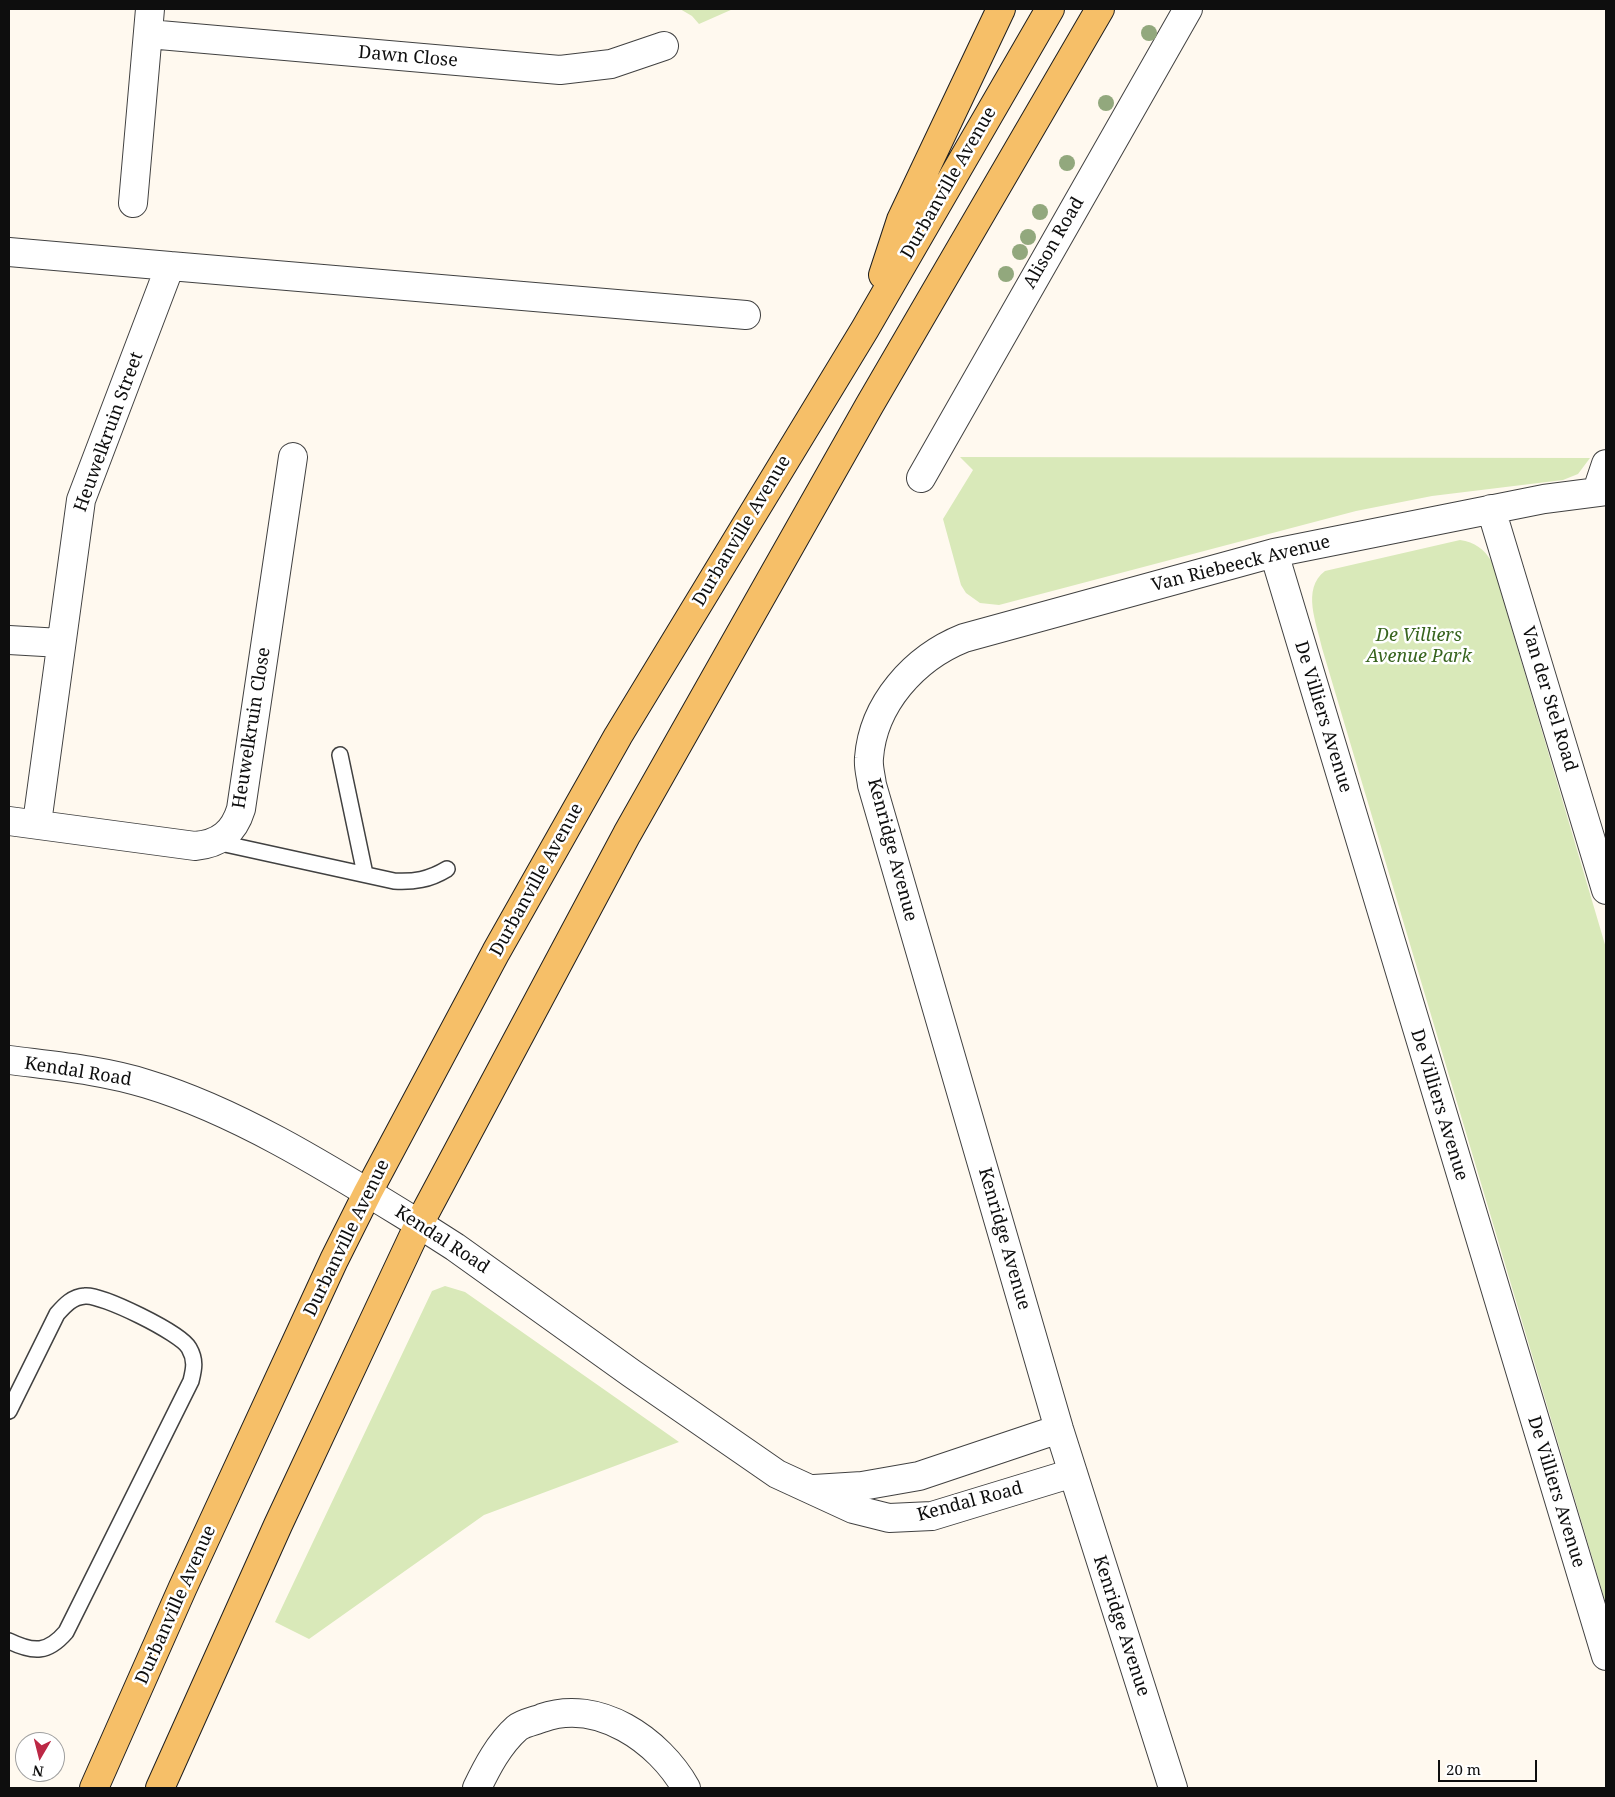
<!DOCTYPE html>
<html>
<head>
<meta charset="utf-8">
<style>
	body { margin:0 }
	#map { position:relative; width:1615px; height:1797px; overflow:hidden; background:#fff9ef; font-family:"Noto Serif",serif }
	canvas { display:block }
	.frame { position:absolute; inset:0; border:10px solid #0e0e0e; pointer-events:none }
	.north { position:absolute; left:15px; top:1732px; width:50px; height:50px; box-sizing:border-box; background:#fff; border:1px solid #9f9f9f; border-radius:50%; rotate:188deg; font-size:14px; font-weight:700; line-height:20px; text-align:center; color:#0e0e0e }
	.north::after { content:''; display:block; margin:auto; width:18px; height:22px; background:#bc2845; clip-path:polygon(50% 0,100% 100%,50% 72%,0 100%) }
	.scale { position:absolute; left:1438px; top:1760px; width:99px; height:22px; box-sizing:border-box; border:2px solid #0e0e0e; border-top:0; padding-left:6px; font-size:15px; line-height:18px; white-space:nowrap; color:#0e0e0e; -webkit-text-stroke:4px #fff; paint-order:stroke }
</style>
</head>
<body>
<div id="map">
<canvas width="1615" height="1797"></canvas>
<div class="frame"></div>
<div class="north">N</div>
<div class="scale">20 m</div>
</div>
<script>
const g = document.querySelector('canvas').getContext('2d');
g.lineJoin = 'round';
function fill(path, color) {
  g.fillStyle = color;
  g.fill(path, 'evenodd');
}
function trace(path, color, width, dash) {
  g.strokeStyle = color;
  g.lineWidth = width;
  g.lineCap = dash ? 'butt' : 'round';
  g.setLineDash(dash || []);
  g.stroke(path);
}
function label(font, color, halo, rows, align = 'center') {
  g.font = font + ' "Noto Serif",serif';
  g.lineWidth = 5;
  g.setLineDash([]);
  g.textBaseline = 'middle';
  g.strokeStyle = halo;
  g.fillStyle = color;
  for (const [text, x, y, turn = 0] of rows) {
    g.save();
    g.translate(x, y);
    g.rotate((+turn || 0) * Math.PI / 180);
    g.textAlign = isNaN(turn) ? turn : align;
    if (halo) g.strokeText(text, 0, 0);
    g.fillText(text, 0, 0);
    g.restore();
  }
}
const green = new Path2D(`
	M680 9H733L699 24 692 16Z
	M960 457 1590 458 1578 474 1563 480 1432 496 1356 511 999 605 980 603 966 593 961 585 943 519 973 470Z
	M1460 540C1475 542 1484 549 1492 562L1606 948V1604L1322 648C1317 624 1301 589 1325 571Z
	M445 1286 465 1292 679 1442 484 1515 309 1639 275 1622 432 1291Z`);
const service = new Path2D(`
	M340 755 365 874
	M216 842 394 881C414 882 429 880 447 869
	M9 1411 57 1314C65 1305 72 1297 85 1296 101 1294 181 1333 189 1348 196 1360 194 1369 191 1381L66 1632C48 1653 34 1653 9 1641`);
const minor = new Path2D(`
	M148 34 560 70 611 64 664 46
	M133 203 150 9
	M9 252 170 266 81 500 37 823
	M170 266 746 315
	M921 478 1188 9
	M1597 491 1606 464
	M1491 509 1606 890
	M1274 553 1606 1656
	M9 640 61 643
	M9 821 195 846C220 844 234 832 241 809L293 457
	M419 1224 455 1247 631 1373 777 1474 853 1509 889 1518 932 1516 1073 1473
	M814 1489 862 1486 919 1476 1059 1429
	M477 1788C487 1767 499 1744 517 1728 523 1723 535 1721 542 1718 598 1698 659 1740 686 1788
	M1173 1788 1059 1429 872 785C871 776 868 767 869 758 873 704 914 658 964 638L1274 553 1544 499 1606 491`);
const tertiary = new Path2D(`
	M9 1060C55 1066 102 1070 147 1084 240 1112 336 1173 419 1224`);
const primary = new Path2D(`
	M883 275 901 220 1001 9
	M94 1788 183 1587 334 1260 368 1192 496 952 618 736 865 329 1050 9
	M160 1788 278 1525 419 1224 627 834 869 406 1100 9`);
const trees = [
	[1149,33],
	[1106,103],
	[1067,163],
	[1040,212],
	[1028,237],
	[1020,252],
	[1006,274]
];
const streetNames = [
	["Dawn Close",408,57,5],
	["Durbanville Avenue",949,183,-60],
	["Alison Road",1054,243,-60],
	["Heuwelkruin Street",109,432,-70],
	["Durbanville Avenue",742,531,-59],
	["Van Riebeeck Avenue",1241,564,-14],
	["Van der Stel Road",1549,699,73],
	["De Villiers Avenue",1323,717,73],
	["Heuwelkruin Close",252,728,-81],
	["Kenridge Avenue",892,850,75],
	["Durbanville Avenue",537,880,-61],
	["Kendal Road",78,1072,9],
	["De Villiers Avenue",1439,1105,73],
	["Durbanville Avenue",347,1238,-64],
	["Kenridge Avenue",1004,1239,74],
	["Kendal Road",442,1240,33],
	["De Villiers Avenue",1556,1492,73],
	["Kendal Road",970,1502,-15],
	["Durbanville Avenue",176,1605,-66],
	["Kenridge Avenue",1121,1626,72]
];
const parkNames = [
	["De Villiers",1419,636],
	["Avenue Park",1419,657]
];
fill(green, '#d9e9b9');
trace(service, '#414141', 18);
trace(minor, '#414141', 30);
trace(tertiary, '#414141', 30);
trace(primary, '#1f1f1f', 30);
trace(service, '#fff', 15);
trace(minor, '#fff', 28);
trace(tertiary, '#fff', 28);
trace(primary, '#f6bf68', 28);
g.fillStyle = '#92a87d';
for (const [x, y] of trees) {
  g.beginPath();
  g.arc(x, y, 8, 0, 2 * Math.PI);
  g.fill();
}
label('18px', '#0e0e0e', '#fff', streetNames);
label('italic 18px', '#38651f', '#fff', parkNames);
</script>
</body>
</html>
